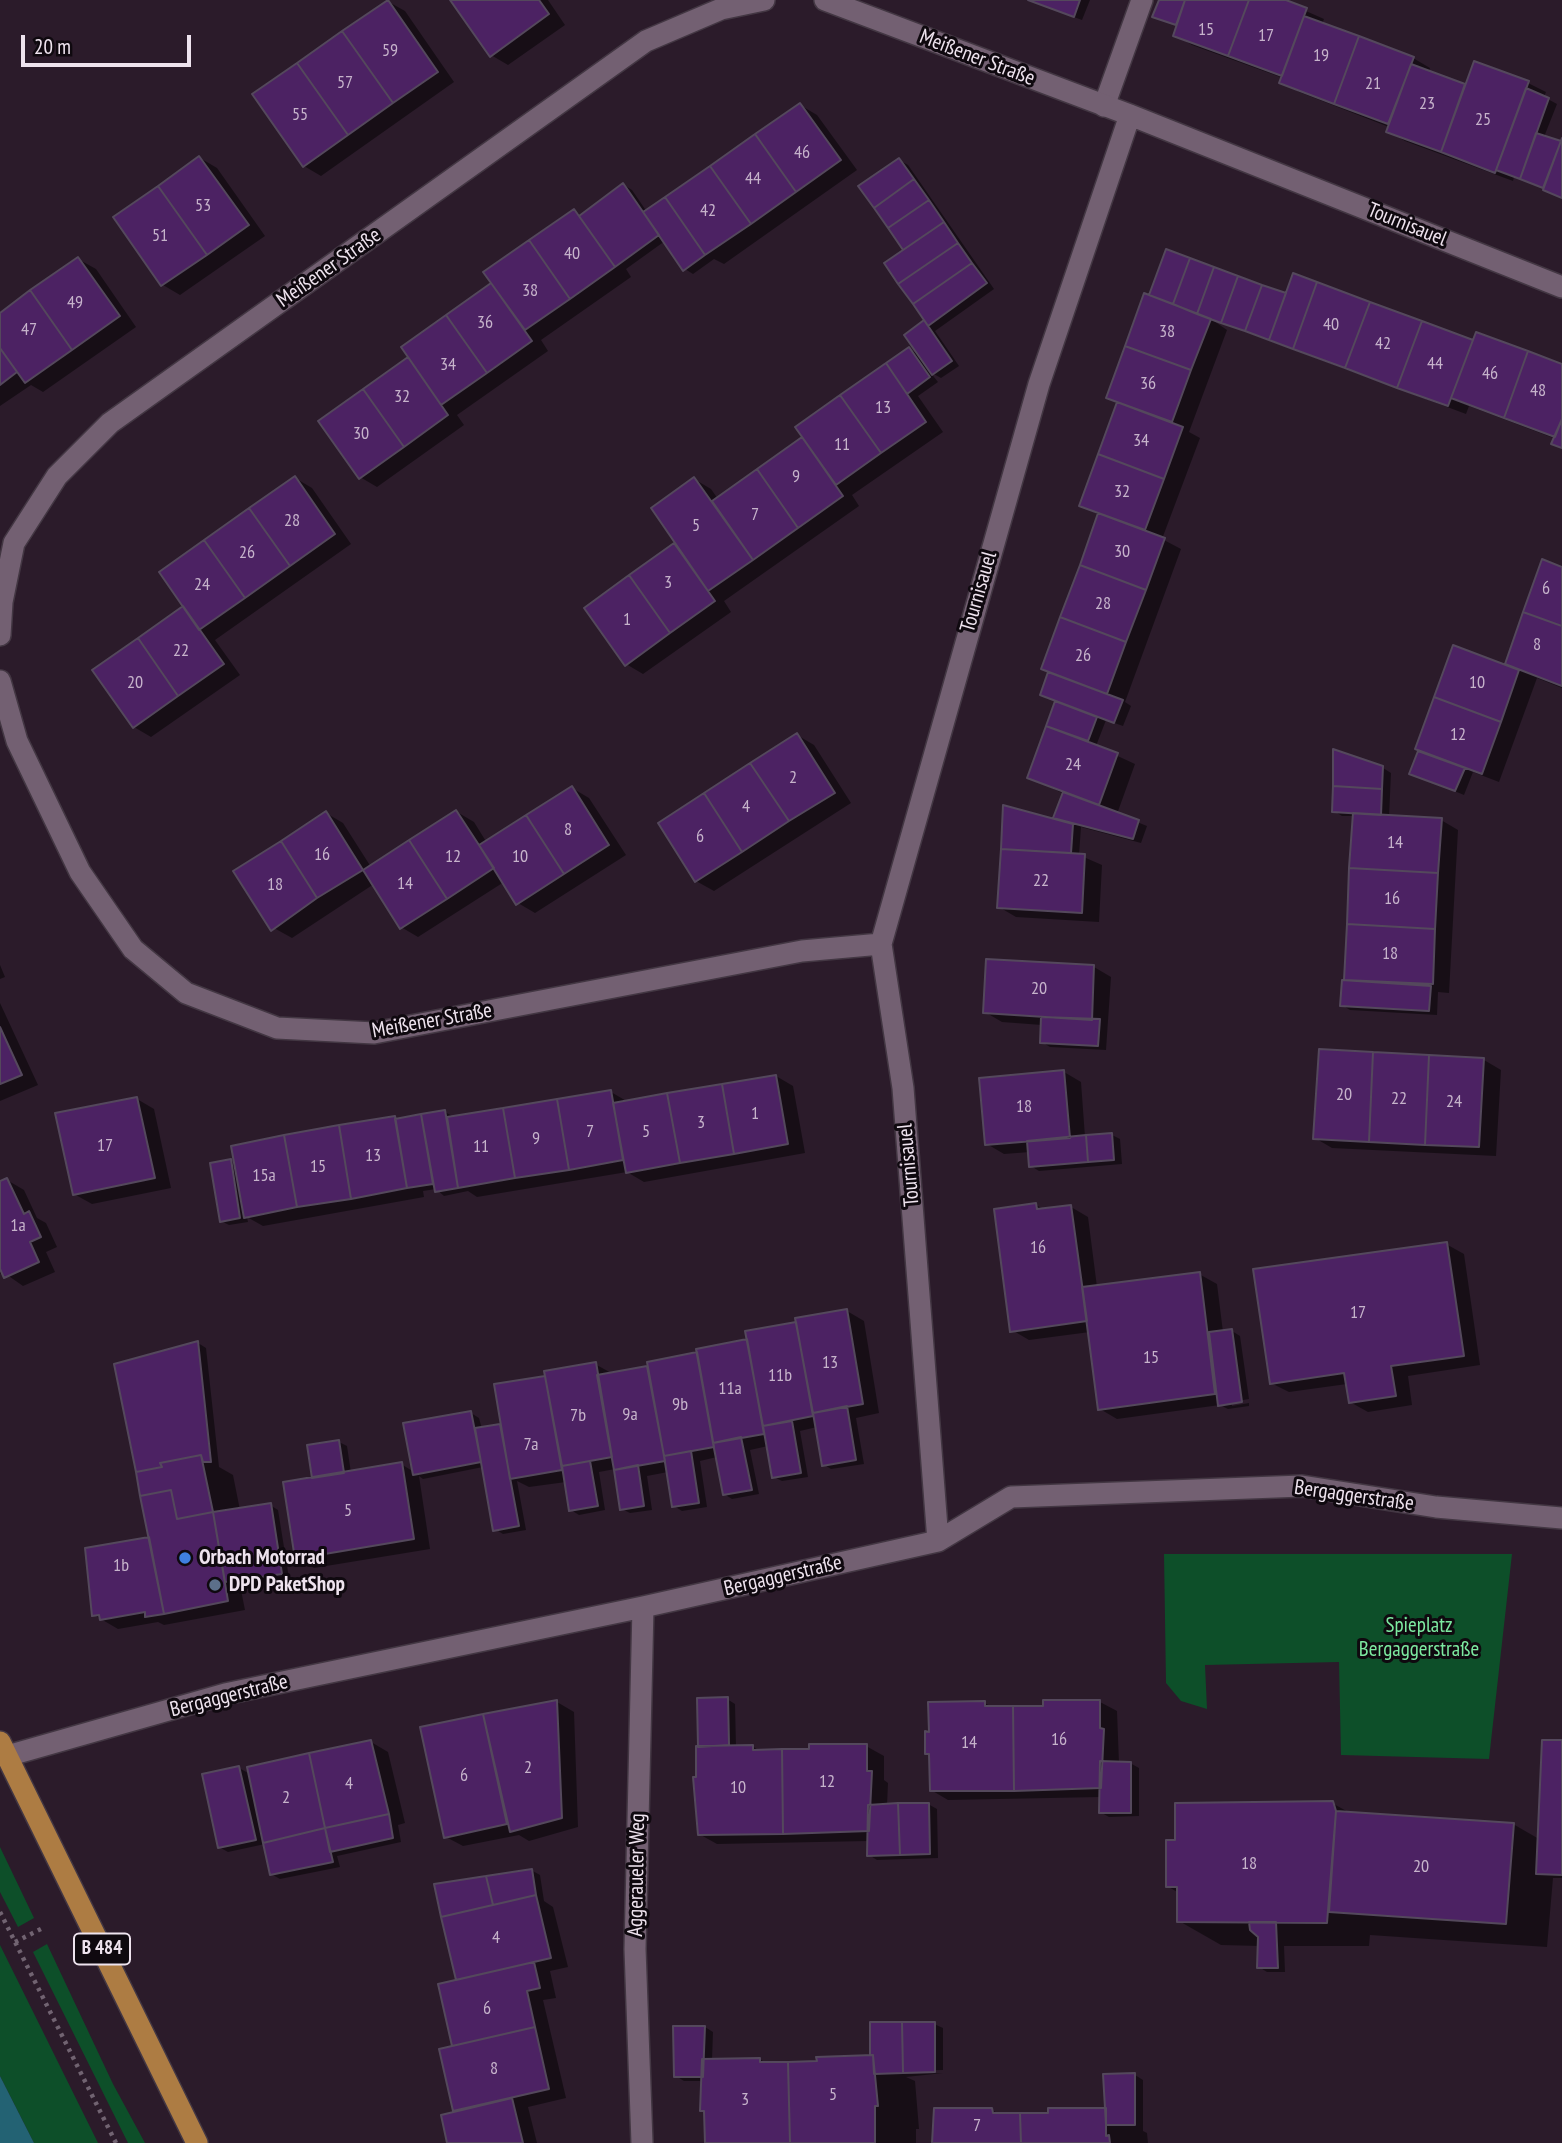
<!DOCTYPE html>
<html>
<head>
<meta charset="utf-8">
<style>
	body { margin:0 }
	#map { position:relative; width:1562px; height:2143px; overflow:hidden; background:#2b1b2a; font-family:"PT Sans Narrow",sans-serif }
	canvas { display:block }
	.scale { position:absolute; left:21px; top:35px; width:170px; height:32px; box-sizing:border-box; border:4px solid #eee3ee; border-top:0; padding-left:9px; font-size:21px; line-height:24px; white-space:nowrap; color:#eee3ee; -webkit-text-stroke:5px #0f090f; paint-order:stroke }
</style>
</head>
<body>
<div id="map">
<canvas width="1562" height="2143"></canvas>
<div class="scale">20 m</div>
</div>
<script>
const g = document.querySelector('canvas').getContext('2d');
g.lineJoin = 'round';
function fill(path, color) {
  g.fillStyle = color;
  g.fill(path, 'evenodd');
}
function trace(path, color, width, dash) {
  g.strokeStyle = color;
  g.lineWidth = width;
  g.lineCap = dash ? 'butt' : 'round';
  g.setLineDash(dash || []);
  g.stroke(path);
}
function label(font, color, halo, rows, align = 'center') {
  g.font = font + ' "PT Sans Narrow",sans-serif';
  g.lineWidth = 6;
  g.setLineDash([]);
  g.textBaseline = 'middle';
  g.strokeStyle = halo;
  g.fillStyle = color;
  for (const [text, x, y, turn = 0] of rows) {
    g.save();
    g.translate(x, y);
    g.rotate((+turn || 0) * Math.PI / 180);
    g.textAlign = isNaN(turn) ? turn : align;
    if (halo) g.strokeText(text, 0, 0);
    g.fillText(text, 0, 0);
    g.restore();
  }
}
const green = new Path2D(`
	M1164 1554H1512L1489 1759 1341 1755 1339 1662 1205 1665 1207 1709 1181 1701 1166 1683Z
	M0 1847 34 1918 18 1927 0 1892Z
	M47 1944 113 2084 145 2143H128L33 1952Z
	M0 1945 98 2143H34L0 2076Z`);
const water = new Path2D(`
	M0 2076 34 2143H0Z`);
const shadow = new Path2D(`
	M453 0H548L565 25 508 65 491 55Z
	M1028 0H1090L1082 20Z
	M1161 0H1281L1324 19 1322 24 1413 58 1430 68 1429 73 1466 87 1475 63 1528 83 1546 92 1544 97 1557 104 1544 137 1562 144V199L1545 189 1514 177 1513 181 1405 141 1388 131 1389 127 1299 92 1282 82 1283 78 1192 45 1175 35 1178 26 1155 16Z
	M387 1 405 11 454 82 321 176 304 166Z
	M800 105 817 115 857 170 724 264 714 259 693 274 685 269 665 241 626 269 631 277 541 340 548 351 457 415 464 425 377 487 360 477 411 358 574 211 582 216 624 185 632 190 647 212Z
	M200 158 217 168 265 236 180 295 163 285 116 218Z
	M899 160 908 165 994 289 935 331 959 366 941 378 930 372 938 382 918 396 943 432 852 495 859 506 724 601 731 612 643 674 626 664 586 608 676 544 694 479 711 489 718 499 804 438 909 349 920 355 927 321 906 250 861 187Z
	M1167 251 1287 295 1562 366V448L1554 444 1556 439 1469 406 1466 414 1211 319 1227 330 1189 432 1200 438 1162 539 1181 549 1125 702 1131 706 1123 726 1106 720 1096 746 1135 764 1117 814 1147 826 1141 843 1081 827 1079 855 1102 865 1099 922 1016 917 999 907 1008 850 1002 848 1054 821 1064 794 1029 777 1057 702 1042 694 1050 673 1043 669 1099 515 1081 505 1119 403 1108 397Z
	M78 259 96 269 136 327 43 392 31 385 0 406V315Z
	M295 478 312 488 351 544 215 640 240 675 151 737 134 727 186 607Z
	M1543 562 1562 569V688L1537 678 1499 782 1473 772 1464 795 1411 773 1421 750 1506 667Z
	M797 735 814 745 851 803 714 891 696 881Z
	M1383 768 1391 773 1389 817 1441 820 1458 830 1449 993 1438 992 1437 1015 1350 1010 1342 1005 1353 983 1346 979 1354 816H1342L1334 811Z
	M572 788 589 798 626 855 535 913 518 903 504 882 418 937 401 927 374 884 292 938 274 928 326 813 343 823 371 867 457 812 474 822 487 843Z
	M0 965 5 977 0 979Z
	M1094 967 1111 977 1106 1050 1050 1047 1042 1042V1025L1002 1022 985 1012Z
	M0 1003 38 1085 0 1101Z
	M1484 1060 1501 1070 1496 1156 1332 1148 1315 1138Z
	M1064 1072 1081 1082 1085 1137 1112 1135 1120 1139 1122 1164 1039 1171 1031 1166 1030 1152 1004 1154 987 1144Z
	M776 1076 793 1086 805 1153 644 1182 627 1172 477 1197 468 1191 444 1196 436 1189 423 1191 424 1197 263 1226 247 1217 248 1222 229 1225 221 1221 231 1160 236 1164 395 1118 399 1120 445 1112 454 1117 611 1092 628 1102Z
	M137 1099 154 1109 171 1188 92 1204 74 1194Z
	M7 1180 24 1190 37 1218 46 1223 57 1247 46 1252 55 1272 23 1286 3 1272 0 1274V1183Z
	M1036 1205 1045 1210 1071 1207 1088 1217 1097 1287 1199 1274 1217 1284 1223 1332 1232 1331 1240 1336 1249 1399 1232 1402V1406L1249 1403V1406L1228 1409 1220 1405 1117 1419 1100 1409 1090 1332 1029 1340 1012 1330Z
	M1446 1244 1464 1254 1480 1365 1408 1376 1412 1405 1368 1412 1350 1402 1347 1384 1289 1392 1271 1383Z
	M847 1311 864 1321 879 1413 856 1418 864 1464 831 1469 823 1464 817 1427 800 1431 808 1477 782 1481 774 1477 768 1446 750 1450 759 1494 732 1499 724 1494 717 1457 700 1461 707 1507 682 1511 674 1506 668 1472 647 1476 652 1510 630 1513 622 1509 615 1469 599 1472 605 1510 579 1515 571 1510 566 1482 529 1487 517 1481 526 1530 503 1534 495 1529 483 1467 423 1479 419 1476 430 1549 314 1568 297 1558 314 1479 339 1442 347 1446 351 1473 401 1464 414 1472 471 1413 479 1418 482 1429 503 1427 496 1386 595 1364 613 1374 649 1368Z
	M198 1343 206 1348 219 1467 233 1475 240 1510 270 1505 278 1510 289 1578 240 1585 245 1610 164 1625 158 1622 118 1629 94 1615 151 1538Z
	M727 1699 735 1704 736 1747 752 1746 760 1751 866 1746 884 1756V1780L888 1783 887 1806 928 1804 937 1809 938 1858 877 1860 869 1855V1841L717 1844 699 1834 698 1778Z
	M557 1702 574 1712 578 1827 529 1841 519 1835 463 1846 446 1837 422 1728Z
	M1100 1702 1117 1711 1119 1763H1130L1139 1768V1816L1109 1817 1100 1812 1101 1797 948 1800 931 1790V1755L927 1753 930 1704 985 1703 993 1708H1045Z
	M371 1742 388 1752 405 1823 398 1825 401 1842 337 1856 340 1867 280 1879 271 1874 265 1844 228 1852 219 1847 239 1768 250 1774Z
	M1562 1742V1878H1553L1547 1947 1370 1935 1369 1946H1284L1285 1972H1267L1259 1967 1260 1946 1221 1945 1179 1921V1893L1167 1886 1332 1803 1350 1813 1513 1824 1539 1839Z
	M531 1870 540 1875 544 1901 553 1907 568 1967 550 1971 556 1998 543 2000 566 2098 528 2107 537 2143H449L455 2112 441 2050 454 2048 440 1986 458 1982Z
	M934 2024 943 2028V2070L899 2071 902 2074 943 2073 906 2077 915 2081 919 2129H916V2143H707L706 2112 702 2110 703 2081H684L676 2076 675 2028 705 2027 713 2032 712 2060 760 2059 767 2064 877 2057Z
	M1135 2075 1143 2080V2131L1147 2133 1148 2143H934L992 2110 1001 2115 1107 2109Z`);
const building = new Path2D(`
	M388 0 438 72 393 103 342 31Z
	M450 0H539L549 14 490 57Z
	M1028 0H1080L1074 17Z
	M1159 0H1185L1176 25 1152 17Z
	M1185 0H1249L1228 56 1173 36Z
	M1249 0H1286L1307 8 1282 76 1228 56Z
	M1304 16 1359 36 1334 104 1279 83Z
	M342 31 393 103 348 135 297 63Z
	M1359 36 1414 57 1388 124 1334 104Z
	M1474 61 1529 81 1495 173 1441 152Z
	M297 63 348 135 303 167 252 94Z
	M1411 64 1465 84 1441 152 1386 132Z
	M1526 88 1549 98 1520 179 1496 170Z
	M800 103 841 160 796 192 755 134Z
	M1536 133 1561 141 1543 188 1520 179Z
	M755 134 796 192 751 224 710 166Z
	M1562 138V198L1543 190Z
	M199 156 249 225 207 255 158 186Z
	M899 158 914 179 874 208 858 186Z
	M710 166 751 224 705 255 665 197Z
	M914 179 929 200 888 228 874 208Z
	M623 183 659 235 615 267 579 216Z
	M158 186 207 255 161 286 113 217Z
	M665 197 705 255 683 271 643 212Z
	M929 200 944 222 903 250 888 228Z
	M574 209 615 267 570 299 529 240Z
	M944 222 958 243 898 284 884 263Z
	M529 240 570 299 525 330 483 272Z
	M958 243 972 263 913 304 898 284Z
	M1166 249 1190 258 1173 304 1149 295Z
	M78 257 120 316 72 350 30 290Z
	M1190 258 1214 267 1197 314 1173 304Z
	M972 263 987 283 928 326 913 304Z
	M1214 267 1238 276 1221 323 1197 314Z
	M1293 273 1317 282 1293 349 1269 340Z
	M1238 276 1262 285 1245 331 1221 323Z
	M1317 282 1370 302 1345 368 1293 349Z
	M491 283 532 341 487 373 446 315Z
	M1262 285 1286 293 1269 340 1245 331Z
	M30 290 72 350 25 383 0 348V313Z
	M1144 293 1211 319 1191 370 1125 346Z
	M1370 302 1422 321 1397 388 1345 368Z
	M446 315 487 373 441 405 401 347Z
	M924 320 952 361 932 375 904 335Z
	M1422 321 1473 340 1448 406 1397 388Z
	M1476 332 1528 351 1504 418 1451 398Z
	M1125 346 1191 370 1172 422 1106 398Z
	M909 347 930 377 907 394 886 363Z
	M0 348 17 372 0 385Z
	M1528 351 1562 364V419L1555 437 1504 418Z
	M408 357 448 415 404 447 363 389Z
	M886 363 926 422 881 453 840 395Z
	M363 389 404 447 359 479 318 421Z
	M840 395 881 453 836 485 795 427Z
	M1117 402 1183 427 1164 479 1098 454Z
	M1562 419V448L1551 444Z
	M802 437 843 496 798 528 757 469Z
	M1098 454 1164 479 1145 530 1079 506Z
	M757 469 798 528 753 560 712 501Z
	M295 476 335 534 290 566 249 508Z
	M694 477 753 560 708 591 651 508Z
	M249 508 290 566 245 598 204 540Z
	M1098 513 1165 538 1146 590 1080 565Z
	M204 540 245 598 199 630 159 572Z
	M674 543 715 601 670 633 629 575Z
	M1542 559 1562 567V626L1523 612Z
	M1080 565 1146 590 1126 642 1060 617Z
	M629 575 670 633 625 666 584 608Z
	M183 606 224 664 178 696 138 638Z
	M1523 612 1562 626V686L1505 664Z
	M1060 617 1126 642 1107 694 1041 669Z
	M138 638 178 696 133 728 92 670Z
	M1453 645 1519 670 1501 722 1434 697Z
	M1048 672 1123 700 1114 723 1040 695Z
	M1434 697 1501 722 1482 774 1415 749Z
	M1055 701 1097 717 1088 741 1046 726Z
	M1046 726 1118 753 1099 805 1027 778Z
	M797 733 835 793 789 821 750 763Z
	M1333 749 1383 766 1382 789 1333 786Z
	M1418 751 1465 768 1455 791 1409 774Z
	M750 763 789 821 742 852 704 793Z
	M572 786 609 845 564 874 526 815Z
	M1333 786 1382 789 1381 815 1332 812Z
	M1063 792 1139 820 1133 839 1053 818Z
	M704 793 742 852 695 882 658 823Z
	M1003 805 1073 824 1071 853 1001 849Z
	M456 810 494 868 447 899 409 840Z
	M326 811 363 870 317 898 281 841Z
	M1353 813 1442 818 1438 873 1349 868Z
	M526 815 564 874 516 905 479 845Z
	M409 840 447 899 400 929 363 870Z
	M281 841 317 898 271 931 233 871Z
	M1001 849 1085 854 1082 913 997 908Z
	M1349 868 1438 873 1435 929 1347 924Z
	M1347 924 1435 929 1433 984 1344 980Z
	M986 959 1094 965 1092 1020 983 1013Z
	M1342 980 1431 986 1429 1011 1340 1006Z
	M1041 1017 1100 1019 1098 1046 1040 1043Z
	M0 1027 22 1075 0 1084Z
	M1319 1049 1373 1052 1369 1142 1313 1139Z
	M1373 1052 1429 1055 1425 1145 1369 1142Z
	M1429 1055 1484 1058 1479 1147 1425 1145Z
	M1064 1070 1070 1138 985 1145 979 1078Z
	M776 1075 788 1144 734 1154 722 1084Z
	M722 1084 734 1154 680 1163 667 1093Z
	M611 1090 623 1160 569 1170 557 1099Z
	M667 1093 680 1163 626 1173 613 1103Z
	M137 1097 155 1178 73 1195 55 1113Z
	M557 1099 569 1170 515 1178 503 1108Z
	M503 1108 515 1178 458 1188 447 1117Z
	M445 1110 458 1188 435 1192 421 1114Z
	M421 1114 433 1184 407 1188 395 1119Z
	M395 1116 407 1188 351 1199 339 1125Z
	M339 1125 351 1199 297 1207 284 1135Z
	M1112 1133 1114 1160 1088 1162 1086 1135Z
	M284 1135 297 1207 244 1218 231 1146Z
	M1086 1135 1088 1162 1029 1167 1027 1141Z
	M231 1159 240 1218 220 1222 210 1163Z
	M7 1178 24 1214 29 1211 41 1237 30 1242 39 1262 4 1278 0 1269V1181Z
	M1036 1203 1037 1209 1071 1205 1087 1321 1010 1332 994 1209Z
	M1447 1242 1464 1356 1391 1366 1396 1396 1349 1403 1344 1373 1270 1384 1253 1269Z
	M1200 1272 1215 1394 1098 1410 1082 1287Z
	M847 1309 863 1404 813 1413 795 1318Z
	M796 1322 813 1416 763 1426 745 1331Z
	M1232 1329 1242 1402 1218 1406 1209 1332Z
	M747 1339 764 1434 713 1443 696 1349Z
	M198 1341 211 1462H203L201 1455 160 1463 162 1467 136 1472 114 1364Z
	M697 1352 714 1447 664 1456 647 1362Z
	M596 1362 612 1457 562 1466 544 1371Z
	M647 1366 665 1461 614 1470 597 1375Z
	M545 1376 562 1470 510 1479 494 1384Z
	M847 1406 856 1460 822 1466 813 1413Z
	M471 1411 481 1462 413 1475 403 1423Z
	M792 1421 801 1473 772 1478 763 1426Z
	M500 1424 519 1526 493 1531 475 1428Z
	M741 1437 752 1490 723 1495 713 1443Z
	M339 1440 344 1473 312 1478 307 1445Z
	M691 1451 699 1503 672 1507 664 1456Z
	M201 1455 213 1512 177 1519 171 1490 140 1496 136 1472 162 1467 160 1463Z
	M590 1461 598 1506 569 1511 562 1466Z
	M402 1462 414 1539 295 1559 283 1482Z
	M638 1465 644 1506 620 1510 614 1470Z
	M171 1490 177 1519 213 1512 228 1601 164 1614 140 1496Z
	M271 1503 282 1574 225 1582 213 1512Z
	M149 1537 164 1614 145 1617V1612L100 1620 99 1615 92 1616 85 1548Z
	M728 1697 729 1745 698 1747 697 1698Z
	M557 1700 562 1818 510 1832 483 1714Z
	M1043 1700H1100V1728L1104 1729 1101 1788 1014 1791 1013 1706H1043Z
	M985 1701V1706H1013L1014 1791H930L929 1754H925V1731L929 1732 928 1702Z
	M483 1714 507 1824 444 1838 420 1727Z
	M371 1740 389 1814 325 1828 309 1753Z
	M1542 1740H1562V1875L1536 1874Z
	M809 1744H867V1771H872L869 1831 783 1834 782 1749H809Z
	M753 1745V1750L782 1749 783 1834 698 1835 693 1777H696V1746Z
	M309 1753 325 1828 263 1843 247 1767Z
	M1100 1761 1131 1762V1813H1099Z
	M239 1766 256 1840 218 1848 202 1774Z
	M1333 1801 1336 1811 1327 1923 1177 1922V1887H1166V1840H1175V1803Z
	M898 1803 900 1855 867 1856 868 1805Z
	M898 1803H929L930 1854 900 1855Z
	M1336 1811 1514 1823 1506 1924 1329 1912Z
	M389 1814 393 1838 330 1852 325 1828Z
	M325 1828 333 1862 270 1875 263 1843Z
	M532 1869 536 1895 493 1905 486 1876Z
	M486 1876 493 1905 441 1917 434 1884Z
	M536 1895 551 1958 456 1980 441 1917Z
	M1249 1922H1276L1278 1968H1257L1258 1937 1250 1930Z
	M534 1962 540 1988 527 1991 535 2027 452 2046 438 1984Z
	M870 2022H902L903 2073 874 2074 873 2055H870Z
	M902 2022H935V2072L903 2073Z
	M673 2026H705L703 2077H674Z
	M535 2027 549 2089 453 2111 439 2049Z
	M873 2055 878 2106H875V2143H790L788 2062 817 2061 816 2057Z
	M760 2058V2062H788L790 2143H705L704 2111H700L702 2059Z
	M1135 2073V2125H1106L1103 2074Z
	M512 2098 523 2143H447L441 2115Z
	M934 2108H992L993 2113H1020L1021 2143H932Z
	M1048 2108H1106V2136L1109 2135 1110 2143H1021L1020 2113H1048Z`);
const path = new Path2D(`
	M0 1912 116 2143
	M15 1942 45 1927`);
const lane = new Path2D(`
	M1104 106 1142 0`);
const street = new Path2D(`
	M825 0 1130 115 1562 287
	M0 635 2 602 14 543 57 476 110 423 646 41 721 9 764 0
	M0 681 17 741 80 872 133 949 186 993 277 1028 374 1033 802 951 881 944
	M938 1541 903 1088 881 944 1039 384 1130 115
	M7 1756 225 1694 643 1607 938 1541 1011 1497 1302 1486 1436 1507 1562 1518
	M642 2143 635 1949 643 1607`);
const primary = new Path2D(`
	M0 1742 197 2143`);
const markers = [
	[185,1558,7,"#3f7fe0"],
	[215,1585,7,"#5c6f8a"]
];
const numberNames = [
	["15",1206,30],
	["17",1266,36],
	["59",390,51],
	["19",1321,56],
	["57",345,83],
	["21",1373,84],
	["23",1427,104],
	["55",300,115],
	["25",1483,120],
	["46",802,153],
	["44",753,179],
	["53",203,206],
	["42",708,211],
	["51",160,236],
	["40",572,254],
	["38",530,291],
	["49",75,303],
	["36",485,323],
	["40",1331,325],
	["47",29,330],
	["38",1167,332],
	["42",1383,344],
	["44",1435,364],
	["34",448,365],
	["46",1490,374],
	["36",1148,384],
	["48",1538,391],
	["32",402,397],
	["13",883,408],
	["30",361,434],
	["34",1141,441],
	["11",842,445],
	["9",796,477],
	["32",1122,492],
	["7",755,515],
	["28",292,521],
	["5",696,526],
	["30",1122,552],
	["26",247,553],
	["3",668,583],
	["24",202,585],
	["6",1546,589],
	["28",1103,604],
	["1",627,620],
	["8",1537,645],
	["22",181,651],
	["26",1083,656],
	["20",135,683],
	["10",1477,683],
	["12",1458,735],
	["24",1073,765],
	["2",793,778],
	["4",746,807],
	["8",568,830],
	["6",700,837],
	["14",1395,843],
	["16",322,855],
	["12",453,857],
	["10",520,857],
	["22",1041,881],
	["14",405,884],
	["18",275,885],
	["16",1392,899],
	["18",1390,954],
	["20",1039,989],
	["20",1344,1095],
	["22",1399,1099],
	["24",1454,1102],
	["18",1024,1107],
	["1",755,1114],
	["3",701,1123],
	["7",590,1132],
	["5",646,1132],
	["9",536,1139],
	["17",105,1146],
	["11",481,1147],
	["13",373,1156],
	["15",318,1167],
	["15a",264,1176],
	["1a",18,1226],
	["16",1038,1248],
	["17",1358,1313],
	["15",1151,1358],
	["13",830,1363],
	["11b",780,1376],
	["11a",730,1389],
	["9b",680,1405],
	["9a",630,1415],
	["7b",578,1416],
	["7a",531,1445],
	["5",348,1511],
	["1b",121,1566],
	["16",1059,1740],
	["14",969,1743],
	["2",528,1768],
	["6",464,1776],
	["12",827,1782],
	["4",349,1784],
	["10",738,1788],
	["2",286,1798],
	["18",1249,1864],
	["20",1421,1867],
	["4",496,1938],
	["6",487,2009],
	["8",494,2069],
	["5",833,2095],
	["3",745,2100],
	["7",977,2126]
];
const shields = [
	[102,1949,56]
];
const shieldNames = [
	["B 484",102,1949]
];
const streetNames = [
	["Meißener Straße",977,58,21],
	["Tournisauel",1407,225,22],
	["Meißener Straße",329,268,-35],
	["Tournisauel",979,592,-74],
	["Meißener Straße",432,1021,-10],
	["Tournisauel",909,1165,-95],
	["Bergaggerstraße",1354,1496,8],
	["Bergaggerstraße",783,1576,-13],
	["Bergaggerstraße",229,1696,-14],
	["Aggeraueler Weg",637,1875,-89]
];
const poiNames = [
	["Orbach Motorrad",199,1558],
	["DPD PaketShop",229,1585]
];
const parkNames = [
	["Spieplatz",1419,1626],
	["Bergaggerstraße",1419,1650]
];
fill(green, '#0d4f29');
fill(water, '#236273');
fill(shadow, '#0007');
fill(building, '#4c2263');
trace(building, '#54485c', 2);
trace(lane, '#433743', 24);
trace(street, '#433743', 24);
trace(primary, '#433743', 24);
trace(path, '#716371', 4.5, [3.5, 5]);
trace(lane, '#736072', 21);
trace(street, '#736072', 21);
trace(primary, '#ad7c43', 21);
for (const [x, y, r, color] of markers) {
  const dot = new Path2D();
  dot.arc(x, y, r, 0, 2 * Math.PI);
  g.fillStyle = color;
  g.fill(dot);
  trace(dot, '#0f090f', 2.5);
}
label('18px', '#c6b3cb', null, numberNames);
for (const [x, y, w] of shields) {
  const box = new Path2D();
  box.roundRect(x - w / 2, y - 15.5, w, 31, 5);
  g.fillStyle = '#0f090f';
  g.fill(box);
  trace(box, '#eee3ee', 2);
}
label('bold 19px', '#eee3ee', null, shieldNames);
label('21px', '#eee3ee', '#0f090f', streetNames);
label('bold 21px', '#eee3ee', '#0f090f', poiNames, 'left');
label('21px', '#7deaa1', '#0f090f', parkNames);
</script>
</body>
</html>
